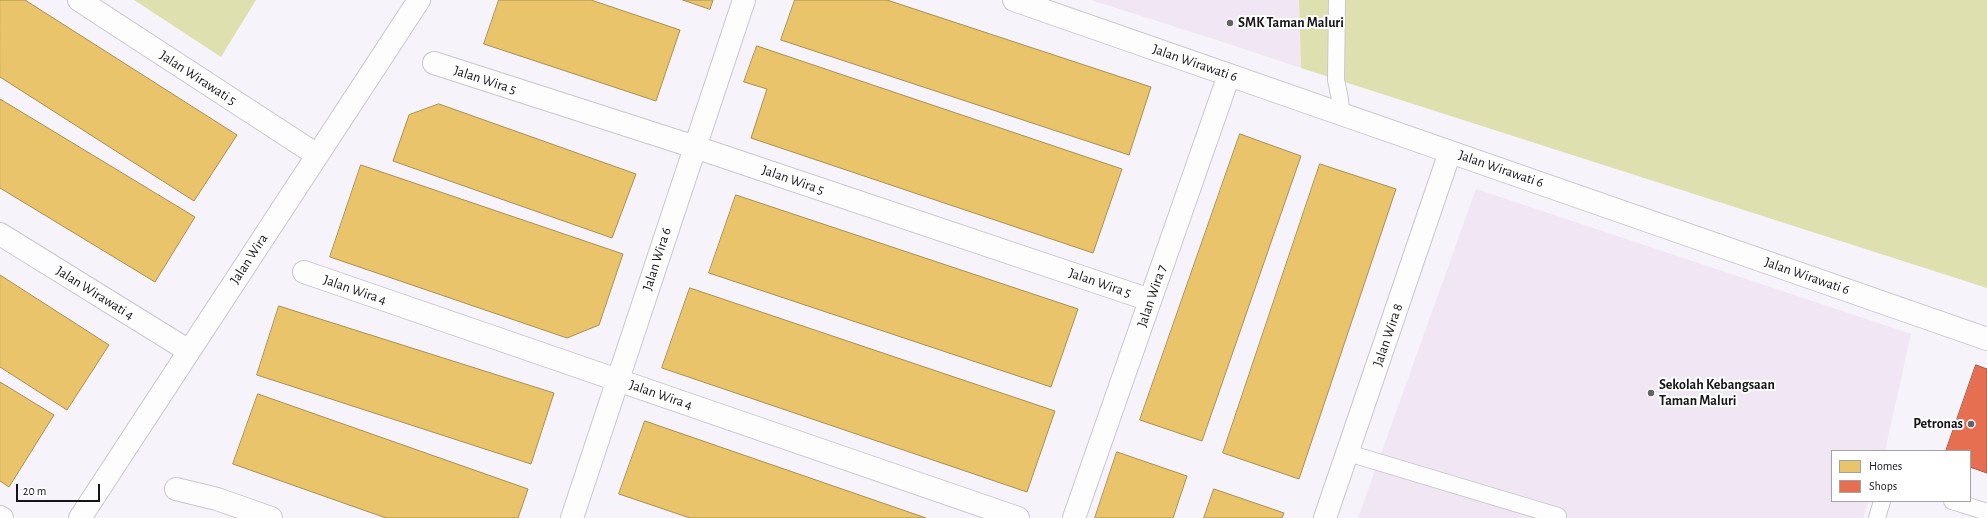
<!DOCTYPE html>
<html>
<head>
<meta charset="utf-8">
<style>
	body { margin:0 }
	#map { position:relative; width:1987px; height:518px; overflow:hidden; background:#f7f3fa; font-family:"Alegreya Sans",sans-serif }
	canvas { display:block }
	.legend { position:absolute; left:1831px; top:450px; width:140px; height:52px; box-sizing:border-box; background:#fff; border:1px solid #a2a1a3; margin:0; padding:5px 7px; list-style:none; font-size:12px; color:#161319 }
	.legend li { display:flex; align-items:center; gap:8px; height:20px }
	.legend b { width:20px; border:1px solid #a2a1a3 }
	.scale { position:absolute; left:16px; top:484px; width:84px; height:18px; box-sizing:border-box; border:2px solid #161319; border-top:0; padding-left:5px; font-size:12px; line-height:14px; white-space:nowrap; color:#161319; -webkit-text-stroke:3px #fff; paint-order:stroke }
</style>
</head>
<body>
<div id="map">
<canvas width="1987" height="518"></canvas>
<ul class="legend">
<li><b style="height:11px;background:#e9c46a"></b>Homes</li>
<li><b style="height:11px;background:#e76f51"></b>Shops</li>
</ul>
<div class="scale">20 m</div>
</div>
<script>
const g = document.querySelector('canvas').getContext('2d');
g.lineJoin = 'round';
function fill(path, color) {
  g.fillStyle = color;
  g.fill(path, 'evenodd');
}
function trace(path, color, width, dash) {
  g.strokeStyle = color;
  g.lineWidth = width;
  g.lineCap = dash ? 'butt' : 'round';
  g.setLineDash(dash || []);
  g.stroke(path);
}
function label(font, color, halo, rows, align = 'center') {
  g.font = font + ' "Alegreya Sans",sans-serif';
  g.lineWidth = 4;
  g.setLineDash([]);
  g.textBaseline = 'middle';
  g.strokeStyle = halo;
  g.fillStyle = color;
  for (const [text, x, y, turn = 0] of rows) {
    g.save();
    g.translate(x, y);
    g.rotate((+turn || 0) * Math.PI / 180);
    g.textAlign = isNaN(turn) ? turn : align;
    if (halo) g.strokeText(text, 0, 0);
    g.fillText(text, 0, 0);
    g.restore();
  }
}
const education = new Path2D(`
	M1091 0H1299L1301 68 1232 45Z
	M1476 189 1911 334 1885 451H1832V501H1869L1863 518H1358Z`);
const green = new Path2D(`
	M134 0H256L221 57Z
	M1299 0H1987V288L1301 68Z`);
const homes = new Path2D(`
	M0 0H25L237 135 194 201 0 77Z
	M499 0H591L680 30 656 101 484 44Z
	M683 0H713L710 9Z
	M795 0H887L1151 87 1129 155 781 40Z
	M757 46 1122 169 1093 253 751 138 767 89 744 82Z
	M0 99 195 217 155 282 0 188Z
	M439 104 636 174 612 238 393 161 409 115Z
	M1240 134 1301 156 1202 441 1140 420Z
	M1320 164 1396 189 1299 479 1223 453Z
	M361 165 623 254 599 325 567 338 330 257Z
	M736 195 1078 309 1051 387 709 273Z
	M0 275 109 345 67 410 0 367Z
	M690 288 1055 411 1027 492 662 368Z
	M279 306 554 393 531 464 257 375Z
	M0 382 54 415 9 487 0 481Z
	M258 394 528 489 518 518H386L233 464Z
	M645 421 926 518H690L619 494Z
	M1117 452 1187 476 1173 518H1095Z
	M1214 489 1284 513 1282 518H1204Z`);
const shops = new Path2D(`
	M1976 365 1987 369V473L1970 467V451H1946Z`);
const service = new Path2D(`
	M1337 0 1336 80 1340 99 1341 114
	M1348 453 1558 516
	M1952 501 1987 512
	M1877 518 1882 501`);
const minor = new Path2D(`
	M79 0 317 155
	M1014 0 1987 339
	M434 63 695 147 1150 300
	M0 234 189 351
	M304 272 1018 518
	M176 489 217 499 271 518
	M0 517 2 518
	M80 518 419 0
	M572 518 744 0
	M1074 518 1229 75
	M1325 518 1450 152`);
const markers = [
	[1230,23,4,"#656168"],
	[1651,393,4,"#656168"],
	[1971,424,4,"#656168"]
];
const poiNames = [
	["SMK Taman Maluri",1238,23],
	["Sekolah Kebangsaan",1659,385],
	["Taman Maluri",1659,401],
	["Petronas",1963,424,"right"]
];
const streetNames = [
	["Jalan Wirawati 6",1195,63,19],
	["Jalan Wirawati 5",198,78,33],
	["Jalan Wira 5",485,80,18],
	["Jalan Wirawati 6",1501,169,19],
	["Jalan Wira 5",793,180,19],
	["Jalan Wira",249,259,-57],
	["Jalan Wira 6",657,259,-72],
	["Jalan Wirawati 6",1807,276,19],
	["Jalan Wira 5",1100,283,19],
	["Jalan Wira 4",355,290,19],
	["Jalan Wirawati 4",95,293,32],
	["Jalan Wira 7",1152,296,-71],
	["Jalan Wira 8",1388,335,-71],
	["Jalan Wira 4",661,395,19]
];
fill(education, '#f1e6f3');
fill(green, '#dee1af');
fill(homes, '#e9c46a');
trace(homes, '#aa8f52', 1);
fill(shops, '#e76f51');
trace(shops, '#a85340', 1);
trace(service, '#cac6cd', 18);
trace(minor, '#cac6cd', 24);
trace(service, '#fefdfe', 16);
trace(minor, '#fefdfe', 22);
for (const [x, y, r, color] of markers) {
  const dot = new Path2D();
  dot.arc(x, y, r, 0, 2 * Math.PI);
  g.fillStyle = color;
  g.fill(dot);
  trace(dot, '#fff', 1.5);
}
label('bold 14px', '#161319', '#fff', poiNames, 'left');
label('14px', '#161319', '#fff', streetNames);
</script>
</body>
</html>
